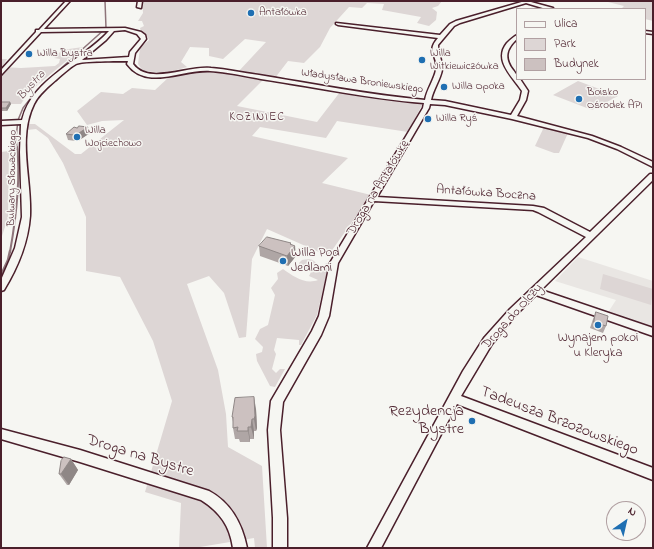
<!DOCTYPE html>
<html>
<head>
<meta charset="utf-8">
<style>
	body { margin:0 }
	#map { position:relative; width:654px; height:549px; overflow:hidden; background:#f6f6f2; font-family:"Indie Flower",sans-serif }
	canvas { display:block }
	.frame { position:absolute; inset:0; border:2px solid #4a1f2b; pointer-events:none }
	.legend { position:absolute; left:516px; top:8px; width:130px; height:72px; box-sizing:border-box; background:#f6f6f2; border:1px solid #b1a0a2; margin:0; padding:5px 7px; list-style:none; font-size:12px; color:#4a1f2b }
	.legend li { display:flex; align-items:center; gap:8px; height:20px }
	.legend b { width:20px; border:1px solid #b1a0a2 }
	.north { position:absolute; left:606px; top:501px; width:40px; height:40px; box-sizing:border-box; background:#f6f6f2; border:1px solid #b1a0a2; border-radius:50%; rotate:34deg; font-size:11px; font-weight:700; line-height:16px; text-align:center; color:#4a1f2b }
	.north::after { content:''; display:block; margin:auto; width:14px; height:18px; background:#1f6fb2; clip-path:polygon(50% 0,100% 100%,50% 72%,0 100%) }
</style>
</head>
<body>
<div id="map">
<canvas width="654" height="549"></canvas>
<div class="frame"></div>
<ul class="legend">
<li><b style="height:5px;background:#f6f6f2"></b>Ulica</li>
<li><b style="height:11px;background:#ddd6d5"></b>Park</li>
<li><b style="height:11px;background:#ccc1c0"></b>Budynek</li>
</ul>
<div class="north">N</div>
</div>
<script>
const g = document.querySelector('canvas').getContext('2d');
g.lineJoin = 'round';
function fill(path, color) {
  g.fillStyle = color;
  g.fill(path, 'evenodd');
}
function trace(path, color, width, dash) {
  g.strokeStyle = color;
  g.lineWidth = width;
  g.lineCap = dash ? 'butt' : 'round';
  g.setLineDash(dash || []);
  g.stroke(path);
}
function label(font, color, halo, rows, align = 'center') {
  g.font = font + ' "Indie Flower",sans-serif';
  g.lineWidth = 3;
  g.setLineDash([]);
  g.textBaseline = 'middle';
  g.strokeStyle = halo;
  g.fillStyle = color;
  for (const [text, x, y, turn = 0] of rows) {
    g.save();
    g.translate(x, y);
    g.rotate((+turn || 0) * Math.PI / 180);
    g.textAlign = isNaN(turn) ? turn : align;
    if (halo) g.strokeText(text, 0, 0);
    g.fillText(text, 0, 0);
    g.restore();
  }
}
const built = new Path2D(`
	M578 257 653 281V329L607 314 616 300 555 281Z`);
const green = new Path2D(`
	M142 1H442L438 6 432 8 437 12 436 20 429 26 417 23 421 17 382 10 384 4 367 3 362 8 349 7 330 28 320 47 304 63 288 61 275 78 238 72 266 42 245 39 223 59 209 56V48L190 47 181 62 187 67 166 73 143 71 138 64 140 48 149 40C147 34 141 34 140 28L144 26 142 21H138L143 13Z
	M604 1H653V21L645 19V9H621L624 6Z
	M83 47 28 93 21 104H1V59H7L2 67 21 68 55 66 59 63 60 59 54 58 62 50Z
	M200 70 252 77 257 80 264 79 237 106 317 122 340 92 423 103 408 132 337 121 326 138 260 127 252 136 348 158 322 183 371 195 328 256 267 229 252 259 246 337 239 338 224 293 209 276 187 284 218 370 226 414 228 447 262 466 267 548H255L254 538 194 548H179L181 503 145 492 172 401 153 341 120 277 86 271V217L63 163 48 138 36 129 27 130 28 124H35L75 154H81L124 120 102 121 87 125 77 111 101 92 123 94 132 88 155 90 168 78V77Z
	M578 81 618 96 592 110 553 95Z
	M544 127 568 133 559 153H554L535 146Z
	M9 151 8 218 1 239V152Z
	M302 260C308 259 314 258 317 265L316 268 322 269 326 263H329L317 315 301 345H299V340L277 338 274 350 276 354 272 369 276 373 280 369H285L275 387 270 386 257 361 256 354 262 352 263 347 255 339 260 329 268 325 275 295 271 288 278 279 277 273 283 269C293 276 305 285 318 280L309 276 312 270 304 271 299 268V263Z
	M603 274 653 289 651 305 600 289Z`);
const streamFar2 = new Path2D(`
	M17 148 16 138 18 120 23 108 38 89 106 28 105 1`);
const streamFar1 = new Path2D(`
	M10 252C16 218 21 181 17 147`);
const stream = new Path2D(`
	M1 275 8 260 10 251`);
const minor = new Path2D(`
	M66 1H70L44 29 125 28 141 32 145 35 146 39 135 53 133 64C149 86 188 65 211 68 227 69 243 73 259 75 314 84 369 95 425 100 427 89 434 80 436 70 439 55 425 53 438 38L338 25 336 24V23L440 35 450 24 456 21 525 1H532L531 2 553 8V9H546L526 3 460 23 454 26 438 45C438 54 443 62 442 70 440 80 433 90 431 100L445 101 511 115 520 100 522 91C512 76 493 60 507 43 510 40 513 37 517 35V39C506 49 504 58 513 70 516 74 517 75 517 79H520L528 91 526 100 517 116 592 136 621 147 653 162V167L617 149 588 138 512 119 445 105 430 104 429 108 377 197 533 206 544 208 590 232 650 174H653V180L541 290 653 328V336L536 295 516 315 492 344 461 396 653 468V480L457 404 381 548H367L463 371 484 338 510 309 586 237 538 212 533 210 374 201 338 263 329 316 321 335 283 402 280 430 287 518V548H273V518L268 430 271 401 312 331 319 316 330 263 423 108 424 103C370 99 315 87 261 79 245 76 227 72 210 71 183 69 147 91 127 64L128 61C119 61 82 61 76 64 69 68 63 74 57 79 49 86 39 94 34 104 17 138 32 180 30 216 28 243 18 267 4 290L1 291V280L15 248 22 217 20 152 21 124 1 125V121L22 120C32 78 82 61 109 31L41 32 1 75V70L36 32V30H39ZM125 30 137 34 141 39 130 52 129 57 82 60 106 40 114 31Z
	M138 1H142L141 8 137 7Z
	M645 31 653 32V34L645 33Z
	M1 429 80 450 209 491C231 503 242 523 247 548H233C230 526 220 512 201 500L80 462 1 439Z`);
const wall = new Path2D(`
	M1 102H10L11 104 7 111H1Z
	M74 127 90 133 81 139H79L76 141 68 140 66 134Z
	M291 243V245L296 256 288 266 260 256 259 246Z
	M596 312 606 326 603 333 590 328 593 319Z
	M256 409 257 428 256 431H254V439H250V442H240L239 439H235L233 428V422L232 417Z
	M71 459 78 470 69 485H67L59 474Z`);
const shadedWall = new Path2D(`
	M10 102 11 104 7 111 6 108Z
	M88 127 90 133 81 139 79 133Z
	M77 133 79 139 76 141 74 135Z
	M291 243V251L295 246 296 256 288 266 287 256 290 244Z
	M254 397 256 409 257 428 256 431 254 419Z
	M252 419 254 431V439L251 427Z
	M248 427 250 439V442L248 431Z
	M71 459 78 470 69 485 61 474Z`);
const building = new Path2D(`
	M1 102H10L6 108H1Z
	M79 126 88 127 79 133H77L74 135 66 134 74 127 77 128Z
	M267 237 291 243 290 244 295 246 287 256 259 246Z
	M596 312 608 316 606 326 594 322Z
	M254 397 255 416 254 419H252L251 427H248V431H237L238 427 233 428V417H232L235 398Z
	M64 457 71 459 61 474H59L61 461Z`);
const markers = [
	[251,13,4,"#1f6fb2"],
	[29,54,4,"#1f6fb2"],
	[422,60,4,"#1f6fb2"],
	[444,87,4,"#1f6fb2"],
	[579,99,4,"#1f6fb2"],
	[428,119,4,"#1f6fb2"],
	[77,137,4,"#1f6fb2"],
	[283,261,4,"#1f6fb2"],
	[598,325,4,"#1f6fb2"],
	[472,421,4,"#1f6fb2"]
];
const farPoinames = [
	["Antałówka",259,13],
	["Willa Bystra",37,54],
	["Willa",430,54],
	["Witkiewiczówka",430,67],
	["Willa Opoka",452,87],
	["Boisko",587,93],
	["Ośrodek API",587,106],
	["Willa Ryś",436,119],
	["Willa",85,131],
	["Wojciechowo",85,144]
];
const farStreetnames = [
	["Władysława Broniewskiego",362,82,8],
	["Bulwary Słowackiego",13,178,-89]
];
const farWaternames = [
	["Bystra",32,86,-48]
];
const farNeighbourhoodnames = [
	["KOZINIEC",257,118]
];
const streetNames = [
	["Droga na Antałówkę",379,188,-59],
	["Antałówka Boczna",486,194,4],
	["Droga do Olczy",513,317,-48]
];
const poiNames = [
	["Willa Pod",291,254],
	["Jedlami",291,269],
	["Wynajem pokoi",598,339,"center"],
	["u Kleryka",598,354,"center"]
];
const nearPoinames = [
	["Rezydencja",464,412],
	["Bystre",464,430]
];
const nearStreetnames = [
	["Tadeusza Brzozowskiego",559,422,21],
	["Droga na Bystre",140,457,17]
];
fill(built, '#e9e6e3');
fill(green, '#ddd6d5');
trace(streamFar2, '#8e747a', 1.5);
trace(streamFar1, '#8e747a', 2);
trace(stream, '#8e747a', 2.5);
trace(minor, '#4a1f2b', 3);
fill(minor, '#f6f6f2');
fill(wall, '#afa6a5');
fill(shadedWall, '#8f8786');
fill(building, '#ccc1c0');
trace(building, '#8f8786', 1);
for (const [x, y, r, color] of markers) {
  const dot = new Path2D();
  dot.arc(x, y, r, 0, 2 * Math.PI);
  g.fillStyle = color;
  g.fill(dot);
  trace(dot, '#f6f6f2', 1.5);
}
label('11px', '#4a1f2b', '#f6f6f2', farPoinames, 'left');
label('11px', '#4a1f2b', '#f6f6f2', farStreetnames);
label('italic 12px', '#6c4a52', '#f6f6f2', farWaternames);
g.letterSpacing = '1px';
label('12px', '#4a1f2b', '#f6f6f2', farNeighbourhoodnames);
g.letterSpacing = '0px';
label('13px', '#4a1f2b', '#f6f6f2', streetNames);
label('13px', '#4a1f2b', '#f6f6f2', poiNames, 'left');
label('16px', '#4a1f2b', '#f6f6f2', nearPoinames, 'right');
label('16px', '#4a1f2b', '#f6f6f2', nearStreetnames);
</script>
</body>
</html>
